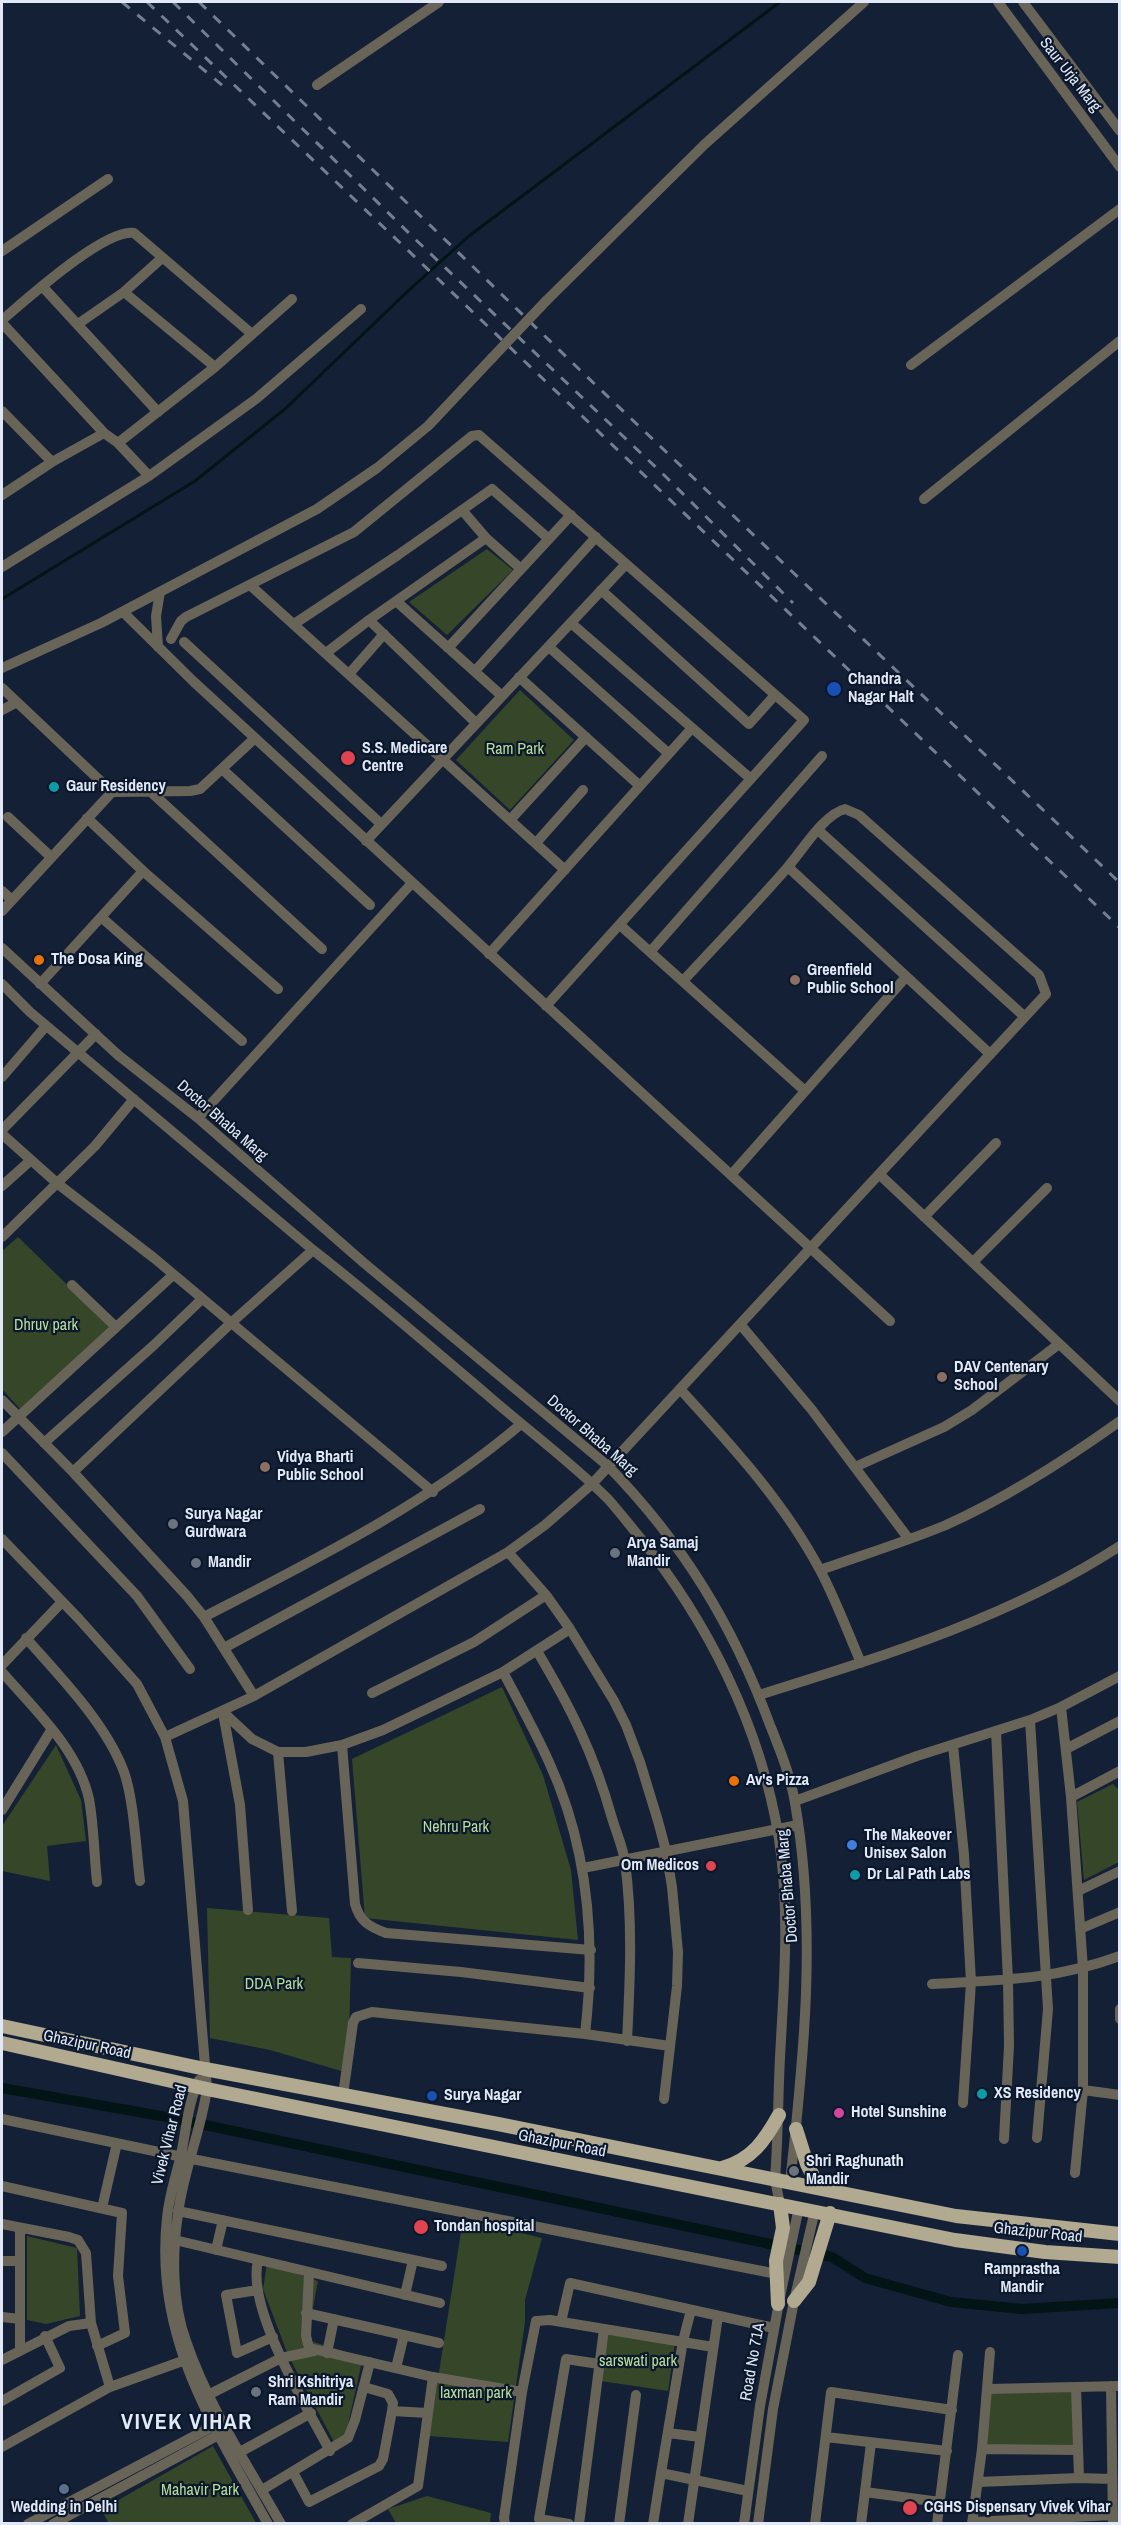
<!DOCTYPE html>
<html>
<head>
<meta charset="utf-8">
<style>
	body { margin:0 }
	#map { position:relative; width:1121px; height:2525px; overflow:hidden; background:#142035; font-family:"Archivo Narrow",sans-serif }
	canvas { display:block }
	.frame { position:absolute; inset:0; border:3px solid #e1e9f8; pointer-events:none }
</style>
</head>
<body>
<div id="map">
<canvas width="1121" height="2525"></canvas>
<div class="frame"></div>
</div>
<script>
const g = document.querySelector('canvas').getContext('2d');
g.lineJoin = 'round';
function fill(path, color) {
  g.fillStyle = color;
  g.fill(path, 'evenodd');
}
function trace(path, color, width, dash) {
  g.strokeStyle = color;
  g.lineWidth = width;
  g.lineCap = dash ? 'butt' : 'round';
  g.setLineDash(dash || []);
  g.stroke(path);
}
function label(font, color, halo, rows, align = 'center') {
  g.font = font + ' "Archivo Narrow",sans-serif';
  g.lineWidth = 4.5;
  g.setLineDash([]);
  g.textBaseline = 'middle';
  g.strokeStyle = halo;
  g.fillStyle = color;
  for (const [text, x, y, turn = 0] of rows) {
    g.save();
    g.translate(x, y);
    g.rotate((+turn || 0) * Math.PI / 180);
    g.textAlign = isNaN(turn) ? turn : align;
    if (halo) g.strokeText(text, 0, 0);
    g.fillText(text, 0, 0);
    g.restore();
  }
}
const green = new Path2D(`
	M487 549 513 570 447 635 409 602Z
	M520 690 574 740 510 810 456 760Z
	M18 1237 111 1327 20 1409 2 1389V1251Z
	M502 1687 543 1775 571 1870 578 1940 365 1918 352 1759Z
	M56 1745 81 1800 86 1841 47 1846 50 1881 2 1871V1826Z
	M1113 1784 1119 1790V1862L1084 1880 1077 1802Z
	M207 1908 329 1918 332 1957 351 1958 348 2073 270 2050 210 2038Z
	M463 2219 542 2238 525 2300V2322L508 2442 429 2436Z
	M27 2236 77 2248 80 2316 46 2324 27 2320Z
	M267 2263 318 2281 307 2340 363 2357 345 2438 335 2444 288 2355 263 2289Z
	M608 2334 675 2343 668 2391 601 2381Z
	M1076 2387 1078 2450 982 2449 989 2389Z
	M213 2446 256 2523H109L101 2510Z
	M427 2496 491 2513 490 2523H396L388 2509Z`);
const stream = new Path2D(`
	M2 599 195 481 285 409 408 291 469 236 780 2`);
const canal = new Path2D(`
	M2 2088 167 2117 832 2257 865 2278 951 2302 1022 2309 1120 2303`);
const minor = new Path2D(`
	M998 2 1120 167
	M1023 2 1120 131
	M317 85 439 2
	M2 251 108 179
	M42 286 158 412
	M124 292 162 258
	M546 301 705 144 864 2
	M2 320C26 300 105 228 134 233L252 334
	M2 323 104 433 118 443 149 476
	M78 324 124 292 215 367
	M911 365 1120 209
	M2 411 52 462
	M118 443 215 367 292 299
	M2 495 52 462 104 433
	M924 499 1120 341
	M462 510 486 538
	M2 567 149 476 256 399 361 309
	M250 585 565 870
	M601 590 749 724 775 695
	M396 601 502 696
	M123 612 194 682 890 1321
	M369 620 476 723
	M571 623 751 779
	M294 624 398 555 492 489 549 539
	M171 639 181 621 186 617 354 532 472 436 479 435 804 720 546 1006
	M184 642 381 824
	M158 647 156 616 160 592
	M549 647 668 753
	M448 648 571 515
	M326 653 369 620 486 538 521 569
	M2 668 101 623 317 509 377 468 428 426 492 358
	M475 671 596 537
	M349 674 384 634
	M519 677 640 786
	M2 688 112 792 190 791 200 789 255 738
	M2 710 17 702
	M222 769 370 905
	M151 792 322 949
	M8 817 51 857
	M87 818 143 871 278 989
	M510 820 586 737
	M818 830 1025 1017
	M366 841 626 564
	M536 843 583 790
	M788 867 990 1054
	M2 891 12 900
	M2 911 112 792
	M101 917 242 1041
	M620 925 805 1091
	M2 948 118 1055 198 1118 364 1263 608 1466C683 1543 733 1625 770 1725 780 1750 791 1777 795 1803 817 1930 804 2056 790 2183
	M650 952 822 756
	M489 954 692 728
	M2 984 30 1012 313 1250C372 1296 428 1345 485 1393 526 1429 570 1461 608 1499 618 1510 627 1522 637 1534 708 1621 761 1727 779 1839 790 1912 784 1983 780 2057 778 2098 778 2139 775 2180L780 2204
	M40 984 143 871
	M2 1077 46 1026
	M198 1118 412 883
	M2 1130 96 1034
	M2 1134 58 1184 154 1258 433 1492
	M879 1174 1120 1401
	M731 1175 906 977
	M2 1186 31 1160
	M924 1217 996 1143
	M2 1237 95 1146 134 1099
	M973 1262 1047 1188
	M72 1285 116 1327
	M740 1324 812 1410 908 1538
	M680 1389C732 1446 784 1502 820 1570 836 1600 848 1633 861 1663
	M2 1400 73 1472 187 1596 204 1617 254 1696
	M2 1432 173 1275
	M44 1443 154 1345 202 1299
	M2 1453 137 1596 190 1669
	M855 1467 944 1427 972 1410 1059 1344
	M73 1472 231 1323 313 1250
	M2 1539 79 1619 137 1684 165 1737 183 1801 207 2089C201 2131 183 2172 178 2214 172 2254 172 2302 186 2341 208 2406 247 2464 281 2524
	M508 1552 546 1595 570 1629 614 1701 626 1725 640 1762 658 1821 666 1851 672 1887 678 1952 677 1986 664 2099
	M820 1570C862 1555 905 1542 946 1525 1008 1497 1064 1461 1120 1421
	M204 1617C314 1560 426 1505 521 1424
	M26 1638C60 1677 106 1723 124 1772 134 1800 136 1850 140 1881
	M224 1648 480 1509
	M537 1651C571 1708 594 1754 612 1818 616 1832 623 1847 625 1862 633 1921 630 1981 627 2041
	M2 1665 62 1602
	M2 1672C34 1709 78 1749 89 1799 94 1826 94 1855 97 1882
	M503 1672C519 1702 535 1731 549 1762 589 1849 596 1941 585 2034
	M372 1693 474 1642 546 1595
	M759 1695C884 1656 1009 1618 1120 1546
	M1061 1707 1071 1797 1083 1969V2090L1075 2173
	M223 1712 252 1739 278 1752H306L342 1745 383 1730 503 1672 570 1629
	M223 1713 240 1805 248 1910
	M1030 1720 1048 2009 1037 2138
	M996 1731 1008 1980 1009 2046 1004 2139
	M165 1737 254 1696 508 1552 545 1525 592 1484 1046 994 1039 975 859 815 845 809C824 814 802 851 787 868 754 906 718 943 683 981
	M342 1745 355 1904C360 1922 370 1927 386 1933L591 1950
	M953 1745 964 1855 971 1982 963 2103
	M1066 1749 1120 1721
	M278 1752 292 1911
	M1071 1797 1120 1771
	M795 1801 917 1756 1030 1720 1061 1707 1120 1676
	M2 1810 52 1729
	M583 1868 798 1825
	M1078 1891 1120 1871
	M1080 1929 1120 1912
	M358 1963 461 1972 590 1988
	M932 1984C1001 1980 1054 1980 1120 1956
	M1120 2009V2019
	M199 2080C188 2102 186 2131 181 2155 176 2176 169 2196 167 2218 154 2338 212 2423 268 2524
	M1083 2090 1120 2095
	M343 2095 353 2023 356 2017 372 2012 585 2034 670 2046
	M2 2119 192 2159 777 2274
	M2 2186 122 2213 118 2276 125 2333 97 2346
	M102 2208 117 2143
	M178 2211 442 2266
	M2 2224 69 2237 78 2240 86 2253 91 2323 110 2387
	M175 2240 440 2303
	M216 2250 223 2220
	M2 2261H20
	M258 2261C246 2309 307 2407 330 2451
	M309 2273 306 2336 309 2348 433 2377 418 2486 352 2524
	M258 2290 226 2295 237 2353 273 2337
	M405 2295 413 2260
	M691 2310 683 2341 661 2473 748 2491
	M306 2313 439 2343
	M2 2317 20 2319
	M561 2322 570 2283 774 2328
	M20 2351V2229
	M327 2353 334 2319
	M2 2360 69 2326 91 2323
	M396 2368 404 2335
	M433 2377 522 2392
	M1111 2386 1113 2524
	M364 2387 388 2394 393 2403 392 2411
	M1076 2387 1079 2478
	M989 2389 1120 2386
	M208 2395 281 2358 314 2351
	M2 2401 60 2368 45 2336
	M668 2433 700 2437
	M826 2437 947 2451
	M2 2447 110 2387 191 2358
	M982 2449 1078 2450
	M240 2452 311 2413
	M293 2472 309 2502 379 2466 383 2459 392 2411 428 2413
	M978 2482 1079 2478 1112 2479
	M262 2490 348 2438 355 2420 370 2362
	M865 2492 940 2502
	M972 2522 1113 2515
	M28 2524 219 2423
	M53 2524 224 2432
	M505 2524 504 2518 522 2392 536 2321 550 2320 713 2347
	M569 2524 539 2519 566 2359 599 2364
	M579 2524 604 2329
	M619 2524 636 2395
	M653 2524 661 2473
	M688 2524 718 2316
	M744 2524 760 2406 780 2297 799 2207
	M758 2524 773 2409 794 2301 815 2210
	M815 2524 831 2392 952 2410
	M861 2524 871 2443
	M937 2524 958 2355
	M972 2524 982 2449 990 2352`);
const major = new Path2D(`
	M2 2026 205 2069 498 2124 956 2216 1120 2234
	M2 2043 207 2089 955 2240 1045 2252 1120 2257
	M796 2129 807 2164 819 2188
	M722 2168C752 2160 765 2140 779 2115
	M794 2301 809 2282 830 2213
	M778 2304 776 2261 783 2228 780 2204`);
const rail = new Path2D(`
	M122 2 228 90
	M147 2 1120 928
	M173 2 416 240 664 475 793 603
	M199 2 582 372 1120 883`);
const minorBridge = new Path2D(`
	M492 358 546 301`);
const markers = [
	[834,689,8,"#1a4fb4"],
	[348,758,8,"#e0444e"],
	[54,787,6,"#0f9aa8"],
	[39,960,6,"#e8710a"],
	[795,980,6,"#8d6e63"],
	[942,1377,6,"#8d6e63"],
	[265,1467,6,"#8d6e63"],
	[173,1524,6,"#6b7280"],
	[615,1553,6,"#6b7280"],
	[196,1563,6,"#6b7280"],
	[734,1781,6,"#e8710a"],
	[852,1845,6,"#3f7fe0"],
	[711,1866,6,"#e0444e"],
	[855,1875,6,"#0f9aa8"],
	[982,2094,6,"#0f9aa8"],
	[432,2096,6,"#1a4fb4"],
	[839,2113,6,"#d1479c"],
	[794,2171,6,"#6b7280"],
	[421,2227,8,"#e0444e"],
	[1022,2251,6,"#1a4fb4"],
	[256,2392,6,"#6b7280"],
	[64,2489,6,"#5c6f8a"],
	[910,2508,8,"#e0444e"]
];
const streetNames = [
	["Saur Urja Marg",1070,75,52],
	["Doctor Bhaba Marg",222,1121,41],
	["Doctor Bhaba Marg",592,1436,41],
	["Doctor Bhaba Marg",788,1886,-95],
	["Ghazipur Road",87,2045,12],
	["Vivek Vihar Road",170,2135,-76],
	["Ghazipur Road",562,2144,11],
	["Ghazipur Road",1038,2233,6],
	["Road No 71A",753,2362,-80]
];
const poiNames = [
	["Chandra",848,680],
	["Nagar Halt",848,698],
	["S.S. Medicare",362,749],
	["Centre",362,767],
	["Gaur Residency",66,787],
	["The Dosa King",51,960],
	["Greenfield",807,971],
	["Public School",807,989],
	["DAV Centenary",954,1368],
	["School",954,1386],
	["Vidya Bharti",277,1458],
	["Public School",277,1476],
	["Surya Nagar",185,1515],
	["Gurdwara",185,1533],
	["Arya Samaj",627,1544],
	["Mandir",627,1562],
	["Mandir",208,1563],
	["Av's Pizza",746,1781],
	["The Makeover",864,1836],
	["Unisex Salon",864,1854],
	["Om Medicos",699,1866,"right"],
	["Dr Lal Path Labs",867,1875],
	["XS Residency",994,2094],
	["Surya Nagar",444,2096],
	["Hotel Sunshine",851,2113],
	["Shri Raghunath",806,2162],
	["Mandir",806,2180],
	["Tondan hospital",434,2227],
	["Ramprastha",1022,2270,"center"],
	["Mandir",1022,2288,"center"],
	["Shri Kshitriya",268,2383],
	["Ram Mandir",268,2401],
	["Wedding in Delhi",64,2508,"center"],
	["CGHS Dispensary Vivek Vihar",924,2508]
];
const parkNames = [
	["Ram Park",515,750],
	["Dhruv park",46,1326],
	["Nehru Park",456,1828],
	["DDA Park",274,1985],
	["sarswati park",638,2362],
	["laxman park",476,2394],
	["Mahavir Park",200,2491]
];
const districtNames = [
	["VIVEK VIHAR",187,2423]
];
fill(green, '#364629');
trace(stream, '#021415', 3);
trace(canal, '#021415', 10);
trace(minor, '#686458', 10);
trace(major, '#b1a990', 14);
trace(rail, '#747e90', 3, [10, 10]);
trace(minorBridge, '#686458', 10);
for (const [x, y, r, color] of markers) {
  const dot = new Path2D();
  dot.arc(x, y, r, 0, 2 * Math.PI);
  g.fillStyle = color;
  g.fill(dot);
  trace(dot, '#0b172a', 2);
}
label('16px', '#e1e9f8', '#0b172a', streetNames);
label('bold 16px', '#e1e9f8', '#0b172a', poiNames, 'left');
label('16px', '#b8dd9b', '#0b172a', parkNames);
g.letterSpacing = '1.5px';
label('bold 22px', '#e1e9f8', '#0b172a', districtNames);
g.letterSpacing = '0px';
</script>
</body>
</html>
